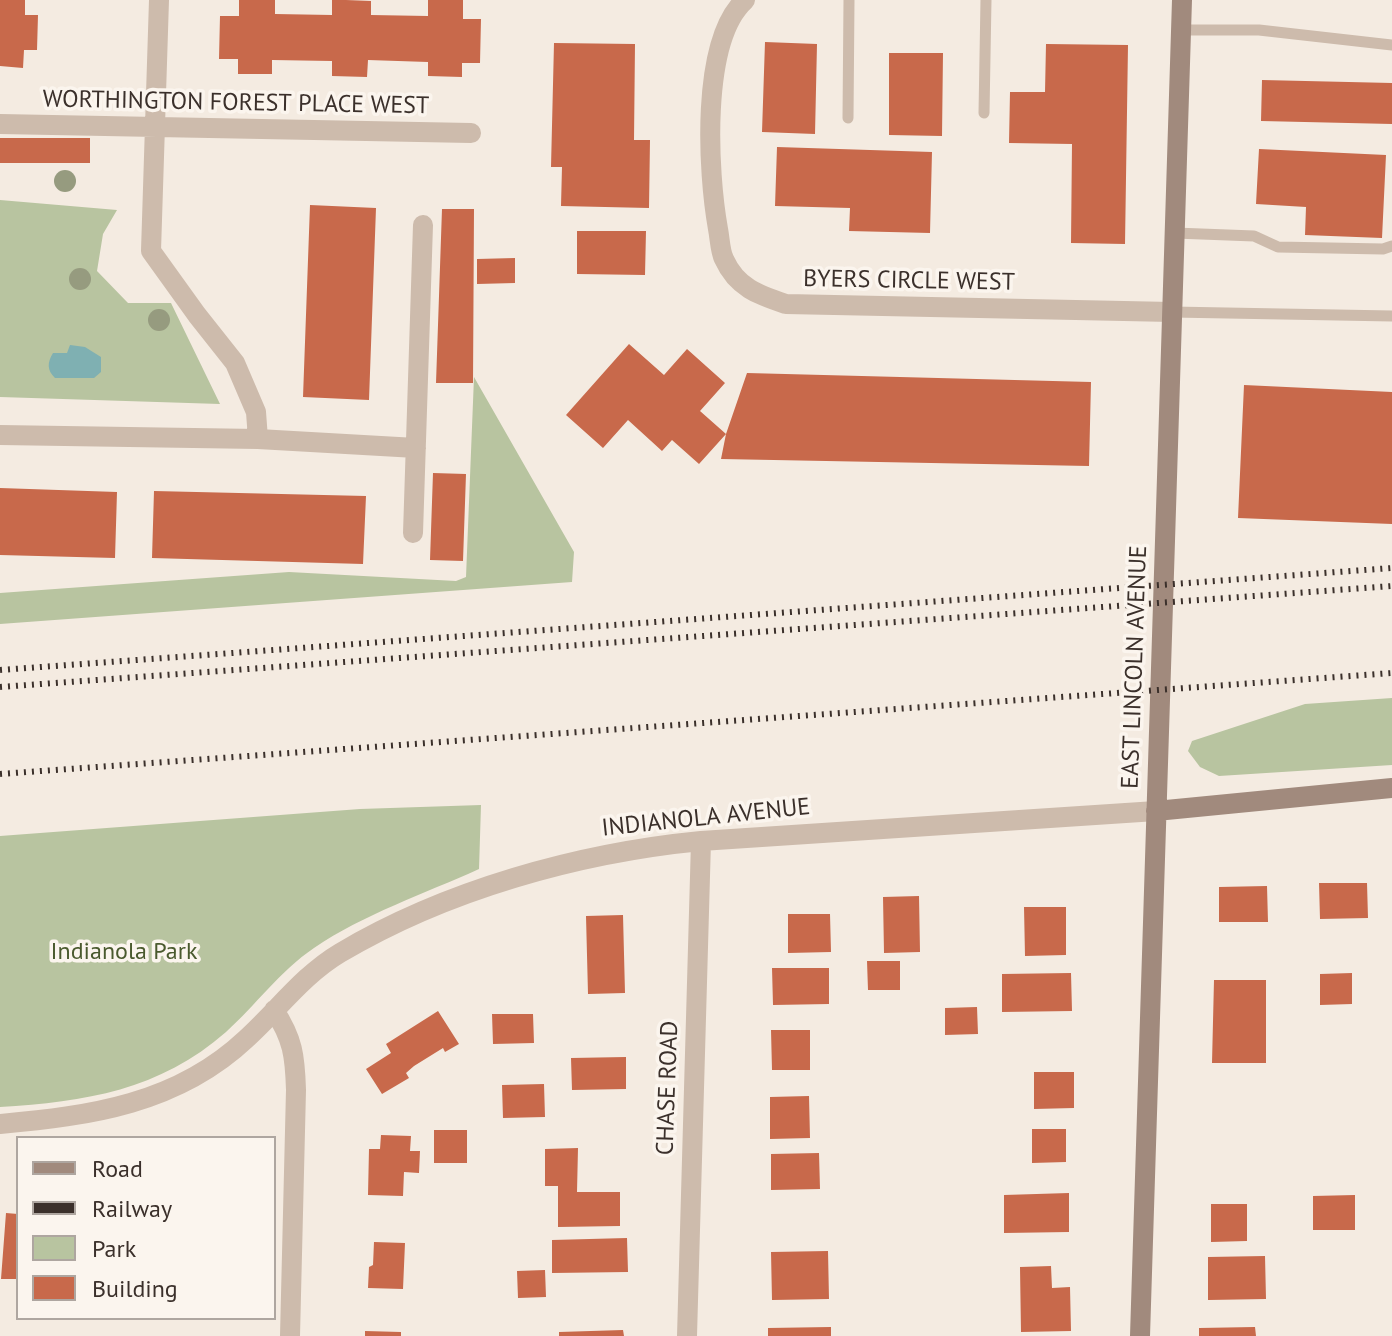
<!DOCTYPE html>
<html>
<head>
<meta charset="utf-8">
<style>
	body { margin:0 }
	#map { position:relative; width:1392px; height:1336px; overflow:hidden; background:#f4ebe1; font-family:"PT Sans",sans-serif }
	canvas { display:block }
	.legend { position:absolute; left:16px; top:1136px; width:260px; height:184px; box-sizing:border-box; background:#fbf5ee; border:2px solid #aea6a0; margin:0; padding:10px 14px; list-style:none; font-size:24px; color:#3b302b }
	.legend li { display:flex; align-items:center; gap:16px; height:40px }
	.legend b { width:40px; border:2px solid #aea6a0 }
</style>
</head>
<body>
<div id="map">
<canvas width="1392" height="1336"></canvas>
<ul class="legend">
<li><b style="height:10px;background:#a18a7d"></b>Road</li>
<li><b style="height:10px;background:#3b302b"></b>Railway</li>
<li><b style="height:22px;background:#b8c4a0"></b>Park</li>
<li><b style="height:22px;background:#c8694b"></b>Building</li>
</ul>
</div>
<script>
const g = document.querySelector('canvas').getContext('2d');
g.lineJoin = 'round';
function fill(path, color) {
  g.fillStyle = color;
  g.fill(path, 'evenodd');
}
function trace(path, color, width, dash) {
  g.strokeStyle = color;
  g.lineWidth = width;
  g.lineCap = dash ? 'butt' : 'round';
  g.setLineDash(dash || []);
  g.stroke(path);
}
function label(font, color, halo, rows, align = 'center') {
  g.font = font + ' "PT Sans",sans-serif';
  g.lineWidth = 7;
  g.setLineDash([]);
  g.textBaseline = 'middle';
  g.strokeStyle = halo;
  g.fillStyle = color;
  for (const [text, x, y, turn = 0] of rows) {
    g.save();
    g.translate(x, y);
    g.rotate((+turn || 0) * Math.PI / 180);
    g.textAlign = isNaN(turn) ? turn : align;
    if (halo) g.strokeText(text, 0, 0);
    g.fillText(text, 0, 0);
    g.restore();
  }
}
const green = new Path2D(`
	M0 200 117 210 103 234 97 271 128 303H171L220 404 0 397Z
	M474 377 574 552 572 582 0 624V593L289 572 456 581 466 577Z
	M1392 698V765L1219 776 1200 767 1188 751 1192 741 1305 704Z
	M481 805 479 869C424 894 364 914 314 948 280 971 256 1005 226 1032 160 1090 85 1102 0 1107V836L360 809Z`);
const water = new Path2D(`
	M70 345 85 347 101 357V372L94 378H55C47 370 47 363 53 353H67Z`);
const building = new Path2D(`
	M0 0H25V15H38L37 50H24L23 68 0 66Z
	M239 0H275V14L332 15V0H346L371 1V15L428 16V0H463V19H481L480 63H462V77L428 76V62L368 60 367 77 332 76V61L272 60V74H238V59H219L220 16H239Z
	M765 42 817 44 815 134 762 132Z
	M554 43 635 44 634 140H650L649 208 561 206 562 167H551Z
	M1046 44 1128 45 1125 244 1071 243 1072 144 1009 143 1010 92H1045Z
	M889 53H943L942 136 889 135Z
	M1262 80 1392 83V124L1261 121Z
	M0 138H90V163H0Z
	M777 147 932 152 930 233 849 231 850 208 775 206Z
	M1259 149 1386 155 1382 238 1305 235 1306 207 1256 204Z
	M310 205 376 208 369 400 303 397Z
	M442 209H474L473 383H436Z
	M577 231H646L645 275 577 274Z
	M515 258V283L477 284V259Z
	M629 344 664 375 687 349 725 383 700 411 726 434 699 464 672 440 662 451 628 420 603 448 566 415Z
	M747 373 1091 382 1089 466 721 459 726 434Z
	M1244 385 1392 392V524L1238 518Z
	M433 473 466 474 463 561 430 560Z
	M0 488 117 492 115 558 0 555Z
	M154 491 366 496 363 564 152 558Z
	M1319 883H1367L1368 918 1320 919Z
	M1267 886 1268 922H1219V887Z
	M919 896 920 952 884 953 883 897Z
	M1024 907H1066V955L1025 956Z
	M788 914H830L831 952 788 953Z
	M623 915 625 993 588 994 586 916Z
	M867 961H900V990H868Z
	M772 968H829V1004L773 1005Z
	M1071 973 1072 1011 1002 1012V974Z
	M1352 973V1004L1320 1005V974Z
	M1214 980H1266V1063H1212Z
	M977 1007 978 1034 945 1035V1008Z
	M438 1011 459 1044 445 1052 443 1048 414 1066 406 1073 409 1078 382 1094 366 1069 391 1053 386 1044Z
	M492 1014H533L534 1043 493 1044Z
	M771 1030H810V1070H772Z
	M626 1057V1089L572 1090 571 1058Z
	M1034 1072H1074V1108L1034 1109Z
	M544 1084 545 1117 503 1118 502 1085Z
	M809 1096 810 1138 770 1139V1097Z
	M1032 1129H1066V1162L1032 1163Z
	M434 1130H467V1163H434Z
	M381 1135 411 1136 410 1151H420L419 1173 404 1172 403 1196 368 1195 369 1149H380Z
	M578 1148 577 1192H620V1226L558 1227V1186H545V1149Z
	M819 1153 820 1189 771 1190V1154Z
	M1069 1193V1232L1004 1233V1195Z
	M1355 1195V1230H1313V1196Z
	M1211 1204H1247V1241L1211 1242Z
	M6 1213 18 1214V1279H1Z
	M627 1238 628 1272 552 1273V1240Z
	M374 1242 405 1243 403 1289 368 1288 369 1267 373 1265Z
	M828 1251 829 1299 772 1300 771 1252Z
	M1265 1256 1266 1299 1208 1300V1257Z
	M1051 1266 1052 1288 1070 1287 1071 1331 1021 1332 1020 1267Z
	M545 1270 546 1297 518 1298 517 1271Z
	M831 1327V1336H768V1328Z
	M1255 1327 1256 1336H1199V1328Z
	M623 1330 624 1336H559V1332Z
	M365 1331 401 1332V1336H365Z`);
const service = new Path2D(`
	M1181 30H1259L1392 45
	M984 113 986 0
	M848 118 849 0
	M1175 233 1254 236 1278 247 1383 249 1392 246
	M1172 312 1392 316`);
const minor = new Path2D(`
	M159 0 151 251 197 315 235 363 256 412 258 439 416 448
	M745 0C700 41 708 173 718 229 720 239 720 251 724 259 737 288 759 295 786 304L1172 312
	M0 124 471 133
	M0 435 258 439
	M413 533 423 225
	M274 1010C293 1039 295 1056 296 1090L290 1336
	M0 1124C90 1116 177 1104 246 1039 277 1011 303 975 340 953 446 890 578 853 701 841L1156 811
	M687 1336 701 841`);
const secondary = new Path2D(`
	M1156 811 1392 788
	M1140 1336 1182 0`);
const rail = new Path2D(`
	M0 670 1392 568
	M0 687 1392 586
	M0 774 1392 673`);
const trees = [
	[65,181],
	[80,279],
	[159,320]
];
const streetNames = [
	["WORTHINGTON FOREST PLACE WEST",236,103,1],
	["BYERS CIRCLE WEST",909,281,1],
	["EAST LINCOLN AVENUE",1135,667,-88],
	["INDIANOLA AVENUE",706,818,-6],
	["CHASE ROAD",668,1088,-88]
];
const parkNames = [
	["Indianola Park",124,952]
];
fill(green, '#b8c4a0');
fill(water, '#7fb0b2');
fill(building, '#c8694b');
trace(service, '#cdbbac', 11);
trace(minor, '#cdbbac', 20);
trace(secondary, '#a18a7d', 20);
trace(rail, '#3b302b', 6, [2, 6]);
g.fillStyle = '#969b7f';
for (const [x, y] of trees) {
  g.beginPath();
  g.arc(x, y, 11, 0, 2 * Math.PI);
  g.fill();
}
label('24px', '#3b302b', '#fbf5ee', streetNames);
label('24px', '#4a5a2e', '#fbf5ee', parkNames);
</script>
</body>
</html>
